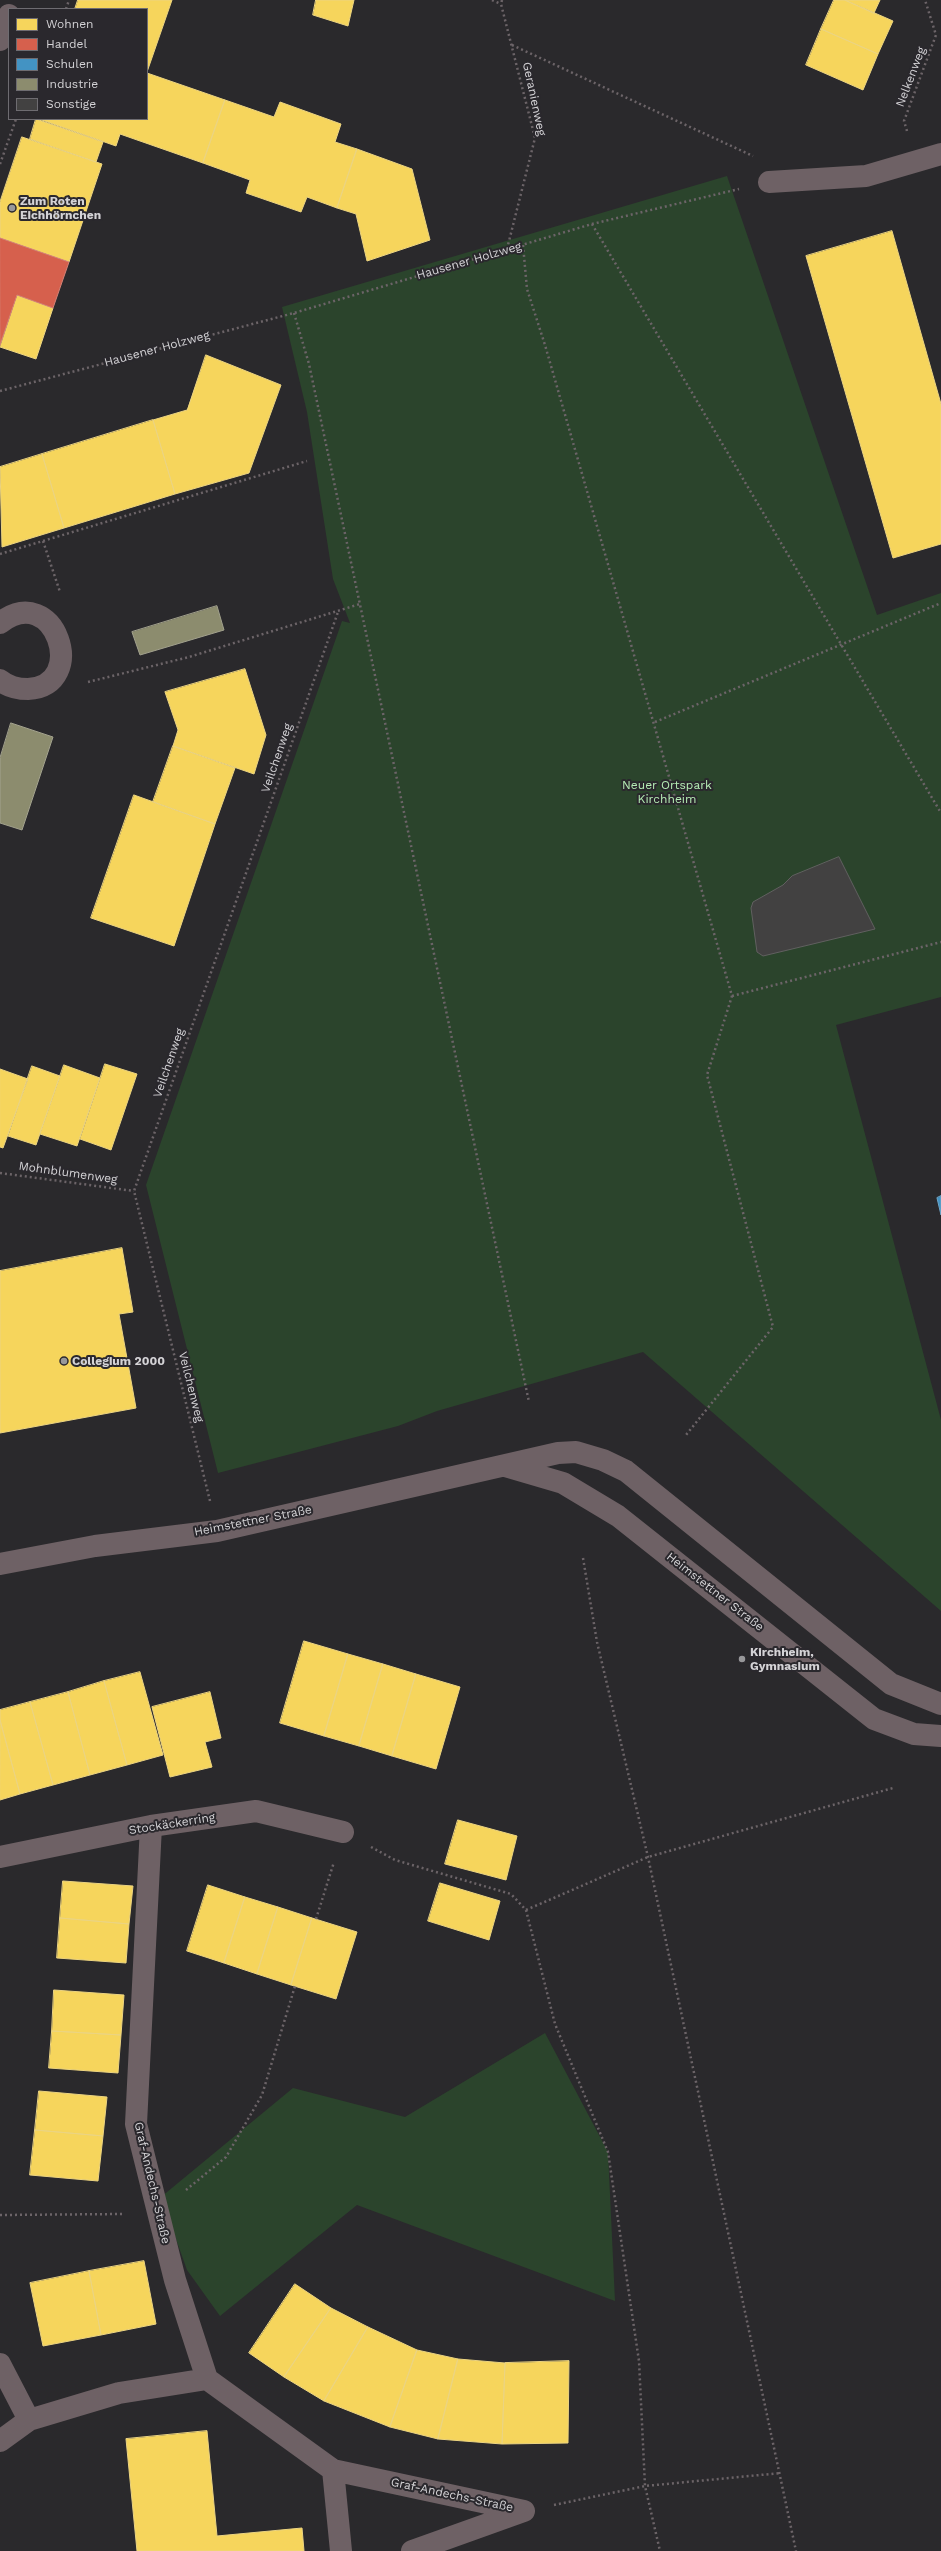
<!DOCTYPE html>
<html>
<head>
<meta charset="utf-8">
<style>
	body { margin:0 }
	#map { position:relative; width:941px; height:2551px; overflow:hidden; background:#2a292c; font-family:"Work Sans",sans-serif }
	canvas { display:block }
	.legend { position:absolute; left:8px; top:8px; width:140px; height:112px; box-sizing:border-box; background:#2a282d; border:1px solid #6e6c71; margin:0; padding:5px 7px; list-style:none; font-size:12px; color:#d4d3d6 }
	.legend li { display:flex; align-items:center; gap:8px; height:20px }
	.legend b { width:20px; border:1px solid #6e6c71 }
</style>
</head>
<body>
<div id="map">
<canvas width="941" height="2551"></canvas>
<ul class="legend">
<li><b style="height:11px;background:#f6d55c"></b>Wohnen</li>
<li><b style="height:11px;background:#d6604d"></b>Handel</li>
<li><b style="height:11px;background:#4393c3"></b>Schulen</li>
<li><b style="height:11px;background:#8c8c6e"></b>Industrie</li>
<li><b style="height:11px;background:#424141"></b>Sonstige</li>
</ul>
</div>
<script>
const g = document.querySelector('canvas').getContext('2d');
g.lineJoin = 'round';
function fill(path, color) {
  g.fillStyle = color;
  g.fill(path, 'evenodd');
}
function trace(path, color, width, dash) {
  g.strokeStyle = color;
  g.lineWidth = width;
  g.lineCap = dash ? 'butt' : 'round';
  g.setLineDash(dash || []);
  g.stroke(path);
}
function label(font, color, halo, rows, align = 'center') {
  g.font = font + ' "Work Sans",sans-serif';
  g.lineWidth = 4;
  g.setLineDash([]);
  g.textBaseline = 'middle';
  g.strokeStyle = halo;
  g.fillStyle = color;
  for (const [text, x, y, turn = 0] of rows) {
    g.save();
    g.translate(x, y);
    g.rotate((+turn || 0) * Math.PI / 180);
    g.textAlign = isNaN(turn) ? turn : align;
    if (halo) g.strokeText(text, 0, 0);
    g.fillText(text, 0, 0);
    g.restore();
  }
}
const green = new Path2D(`
	M727 176 877 615 941 593V997L836 1025 941 1420V1611L643 1352 437 1411 398 1426 218 1473 146 1185 342 621 350 623 333 579 307 412 282 307Z
	M545 2033 608 2152 615 2301 357 2205 220 2316 187 2270 161 2197 293 2088 405 2117Z`);
const homes = new Path2D(`
	M78 0H172L147 72V9H75Z
	M316 0H354L348 26 313 15Z
	M834 0H845L893 21 878 54 821 29Z
	M845 0H880L874 13Z
	M821 29 878 54 863 90 806 65Z
	M147 73 225 100 203 163 120 134 116 146 39 119H147Z
	M225 100 274 117 280 102 341 124 335 142 357 149 337 208 307 197 301 212 246 193 250 180 203 163Z
	M36 119 103 142 96 162 30 139Z
	M22 137 102 164 69 262 0 238V202Z
	M357 149 412 169 430 240 367 261 356 214 337 208Z
	M892 231 941 404V544L893 558 806 256Z
	M17 295 53 308 36 359 0 347Z
	M206 355 281 385 249 473 175 494 153 420 187 410Z
	M153 420 175 494 64 528 42 454Z
	M42 454 64 528 2 547 0 467Z
	M245 669 266 735 254 774 173 746 178 730 165 692Z
	M173 746 235 768 215 824 153 802Z
	M134 795 215 824 174 946 91 918Z
	M105 1064 137 1074 111 1150 80 1139Z
	M64 1065 100 1078 77 1146 40 1134Z
	M32 1066 60 1076 36 1145 8 1136Z
	M0 1069 28 1079 3 1148 0 1147Z
	M122 1248 133 1312 119 1314 136 1408 0 1433V1271Z
	M304 1641 348 1654 324 1736 280 1723Z
	M348 1654 383 1664 359 1746 324 1736Z
	M383 1664 416 1674 392 1756 359 1746Z
	M140 1672 163 1755 127 1765 104 1681Z
	M416 1674 460 1687 436 1769 392 1756Z
	M104 1681 127 1765 90 1775 68 1692Z
	M68 1692 90 1775 53 1785 30 1702Z
	M210 1692 221 1738 205 1742 212 1767 170 1777 152 1707Z
	M30 1702 53 1785 20 1794 0 1720V1710Z
	M0 1720 20 1794 0 1800Z
	M458 1820 517 1836 506 1880 445 1864Z
	M63 1881 133 1886 129 1924 60 1918Z
	M440 1883 500 1901 489 1940 428 1921Z
	M208 1885 245 1897 224 1963 187 1951Z
	M245 1897 278 1907 257 1974 224 1963Z
	M278 1907 312 1918 291 1985 257 1974Z
	M60 1918 129 1924 126 1963 57 1958Z
	M312 1918 357 1932 336 1999 291 1985Z
	M54 1990 124 1995 121 2035 52 2031Z
	M52 2031 121 2035 118 2073 49 2068Z
	M39 2091 107 2097 103 2136 35 2130Z
	M35 2130 103 2136 98 2181 30 2175Z
	M144 2261 156 2324 101 2335 89 2271Z
	M89 2271 101 2335 43 2346 30 2283Z
	M295 2284 331 2308 284 2377 249 2353Z
	M331 2308 368 2327 324 2401 284 2377Z
	M368 2327 417 2350 390 2427 324 2401Z
	M417 2350 458 2359 438 2439 390 2427Z
	M458 2359 505 2363 502 2444 438 2439Z
	M569 2361 568 2443 502 2444 505 2363Z
	M207 2431 217 2536 302 2528 304 2551H137L126 2439Z`);
const shops = new Path2D(`
	M0 238 69 262 53 308 17 295 0 345Z`);
const schools = new Path2D(`
	M941 1196V1215L937 1198Z`);
const industry = new Path2D(`
	M217 606 224 630 140 655 132 632Z
	M11 723 53 737 22 830 0 823V758Z`);
const building = new Path2D(`
	M839 857 875 929 763 956 757 952 751 908 753 902 783 885 792 876Z`);
const path = new Path2D(`
	M492 0 501 4
	M502 0 501 4 535 138 507 249
	M66 9 69 0
	M512 45 753 156
	M907 131 904 121 936 35 925 0
	M0 164 16 119
	M592 224 941 813
	M523 245 527 289 545 345 732 996 707 1075 773 1327 686 1435
	M294 313 309 364 529 1402
	M0 391 294 313 592 224 739 189
	M43 541 60 592
	M0 554 307 461
	M88 682 189 657 360 604
	M655 722 941 603
	M732 996 941 942
	M0 1173 134 1191
	M210 1501 134 1191 338 612
	M583 1558 597 1642 648 1857 796 2551
	M371 1847 395 1860 511 1894 526 1910 555 2024 608 2152 639 2361 645 2486 660 2551
	M526 1910 648 1857 893 1788
	M316 1919 334 1862
	M186 2190 226 2157 262 2095 295 1986
	M0 2215 125 2214
	M554 2505 645 2486 781 2473`);
const street = new Path2D(`
	M0 40 9 15
	M769 182 866 176 941 154
	M0 623C55 580 90 686 28 689 18 689 8 687 0 680
	M505 1466 563 1483 618 1516 874 1719 914 1734 941 1736
	M0 1564 95 1546 217 1531 558 1453 576 1452 603 1460 626 1471 891 1684 941 1704
	M151 1826 136 2124 175 2280 207 2379 333 2470 524 2511 412 2551
	M0 1857 151 1826 256 1811 343 1832
	M0 2364 29 2420
	M0 2441 29 2420 119 2393 207 2379
	M333 2470 341 2551`);
const markers = [
	[12,208,4,"#98989a"],
	[64,1361,4,"#98989a"],
	[742,1659,4,"#98989a"]
];
const streetNames = [
	["Nelkenweg",911,77,-69],
	["Geranienweg",534,99,78],
	["Hausener Holzweg",469,261,-16],
	["Hausener Holzweg",157,349,-15],
	["Veilchenweg",277,758,-71],
	["Veilchenweg",169,1063,-71],
	["Mohnblumenweg",68,1173,8],
	["Veilchenweg",191,1387,76],
	["Heimstettner Straße",253,1521,-11],
	["Heimstettner Straße",715,1592,38],
	["Stockäckerring",172,1824,-9],
	["Graf-Andechs-Straße",152,2183,77],
	["Graf-Andechs-Straße",452,2495,12]
];
const poiNames = [
	["Zum Roten",20,201],
	["Eichhörnchen",20,215],
	["Collegium 2000",72,1361],
	["Kirchheim,",750,1652],
	["Gymnasium",750,1666]
];
const parkNames = [
	["Neuer Ortspark",667,785],
	["Kirchheim",667,799]
];
fill(green, '#2b442c');
fill(homes, '#f6d55c');
trace(homes, '#ecd481', 1);
fill(shops, '#d6604d');
trace(shops, '#d58276', 1);
fill(schools, '#4393c3');
trace(schools, '#6ea6c9', 1);
fill(industry, '#8c8c6e');
trace(industry, '#a2a18d', 1);
fill(building, '#424141');
trace(building, '#616060', 1);
trace(path, '#6c6468', 2.5, [2, 3]);
trace(street, '#6e6165', 22);
for (const [x, y, r, color] of markers) {
  const dot = new Path2D();
  dot.arc(x, y, r, 0, 2 * Math.PI);
  g.fillStyle = color;
  g.fill(dot);
  trace(dot, '#2a282d', 1.5);
}
label('12px', '#d4d3d6', '#2a282d', streetNames);
label('bold 12px', '#d4d3d6', '#2a282d', poiNames, 'left');
label('12px', '#b6edb5', '#2a282d', parkNames);
</script>
</body>
</html>
